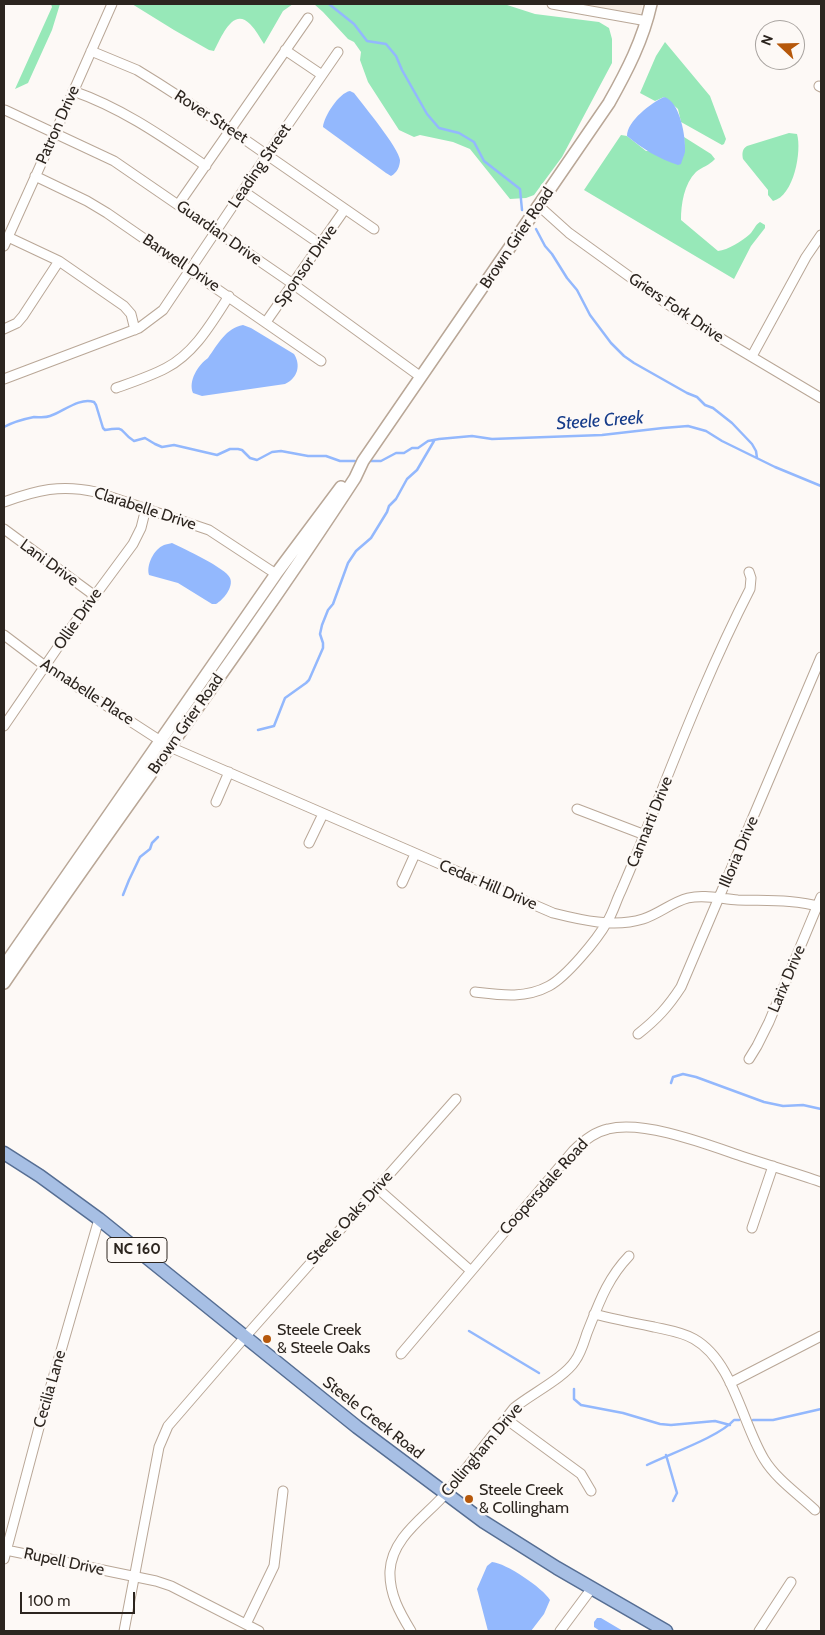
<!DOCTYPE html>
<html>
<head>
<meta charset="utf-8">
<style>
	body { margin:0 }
	#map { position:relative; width:825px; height:1635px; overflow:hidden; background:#fdf9f6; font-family:Cabin,sans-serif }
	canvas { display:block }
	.frame { position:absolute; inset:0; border:5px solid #2c251f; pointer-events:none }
	.north { position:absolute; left:755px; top:20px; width:50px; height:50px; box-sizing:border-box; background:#fdf9f6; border:1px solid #a9a4a0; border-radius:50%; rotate:291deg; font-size:14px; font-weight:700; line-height:20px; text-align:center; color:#2c251f }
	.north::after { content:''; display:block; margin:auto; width:18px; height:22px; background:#b6580b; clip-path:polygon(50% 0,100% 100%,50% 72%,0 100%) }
	.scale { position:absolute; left:20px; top:1592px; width:115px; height:22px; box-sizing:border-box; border:2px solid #2c251f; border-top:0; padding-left:6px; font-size:15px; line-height:18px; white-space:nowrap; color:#2c251f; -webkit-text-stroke:4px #fdf9f6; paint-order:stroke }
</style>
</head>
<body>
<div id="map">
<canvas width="825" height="1635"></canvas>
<div class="frame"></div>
<div class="north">N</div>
<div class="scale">100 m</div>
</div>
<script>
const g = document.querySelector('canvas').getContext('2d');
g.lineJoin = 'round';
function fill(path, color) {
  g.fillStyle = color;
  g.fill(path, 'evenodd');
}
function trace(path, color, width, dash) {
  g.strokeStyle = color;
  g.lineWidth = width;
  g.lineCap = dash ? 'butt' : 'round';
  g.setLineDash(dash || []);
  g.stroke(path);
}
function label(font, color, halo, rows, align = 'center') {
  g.font = font + ' Cabin,sans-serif';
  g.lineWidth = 5;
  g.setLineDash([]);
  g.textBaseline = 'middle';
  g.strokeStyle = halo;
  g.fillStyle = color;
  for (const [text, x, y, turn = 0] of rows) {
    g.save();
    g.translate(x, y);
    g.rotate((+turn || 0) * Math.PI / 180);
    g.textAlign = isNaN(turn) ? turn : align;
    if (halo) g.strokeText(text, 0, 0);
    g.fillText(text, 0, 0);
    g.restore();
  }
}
const built = new Path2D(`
	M566 4H643L640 15Z`);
const green = new Path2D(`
	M51 4H60L52 30 28 83 15 89 52 7Z
	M132 4H293L283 11 264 44C260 38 256 30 250 24 233 6 221 38 214 51L209 50 174 30Z
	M314 4H504L535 14 599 22 609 28 612 39V63L562 157 534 195 526 198 510 199 470 149 453 142 420 135 414 137 399 130 368 82 360 60 361 52 354 42 348 39 323 12Z
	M665 42 710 96 726 139 724 144 722 145 681 122 678 109 664 97 655 101 640 93 656 56Z
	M789 133 797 134C802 151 794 196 773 201L768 195V190L743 159C742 154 742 149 747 146Z
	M621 135 627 136 646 151 685 152 684 137 711 154 715 159C710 165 702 167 696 172 684 184 681 204 681 220L718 251C728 250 742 241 750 234 754 230 755 225 760 222L765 225V228L751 246 734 279 584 190Z`);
const water = new Path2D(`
	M350 91 354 93C363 105 399 148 400 160 400 166 397 173 391 176L386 173 323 127C324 116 339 93 350 91Z
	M664 97C680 101 686 137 685 152 684 156 682 160 681 164L678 165C659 159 643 149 627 136 627 121 651 103 664 97Z
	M243 325 251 328 294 354C301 365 298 378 285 384L202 396 193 393C188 381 198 365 208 358 218 344 226 328 243 325Z
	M172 543C184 549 226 568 230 578 234 587 223 600 216 604H212L178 583 149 575C146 565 154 549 164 545 166 544 170 544 172 543Z
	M492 1562C506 1563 543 1588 550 1600L544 1614 531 1631H488L477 1589 487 1566Z
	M597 1618H601L623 1631H600L594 1627V1622Z`);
const stream = new Path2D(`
	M329 4 354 24 367 41 386 44 396 56 402 70 427 114 439 128 459 133 474 142 484 161 520 189 522 210
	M536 229 545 246 552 254 567 278 577 290 590 315 611 343 624 356 634 363 687 393 697 397 705 405 713 408 732 423 752 444 756 451 757 458
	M4 427C13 422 24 419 34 417 40 417 45 418 50 416 63 412 79 397 94 402L96 405 103 428 105 430C128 426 118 431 134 441L145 438 155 444 162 447 174 445 217 455 230 449H238L242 450 250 458 257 460 272 452 281 451 308 456H326L340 461H355
	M371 461H381L396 453H404L412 448H418L428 441 439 439 472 436 492 439 602 435 663 428 688 426 706 431 722 441 775 467 821 486
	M258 730 274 726 285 698 306 683 309 680 323 648V643L320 634 322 625 328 610 333 604 348 563 356 551 371 538 387 512 389 506 396 499 407 479 417 470 434 441
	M123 895 129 880 140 857 150 849 152 843 158 837
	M671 1083 673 1077 683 1074 696 1077 764 1102 783 1106 803 1105 821 1109
	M469 1331 539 1373
	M574 1389V1399L581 1405 623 1413 660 1424 671 1425 715 1421 730 1425
	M753 1420H773L821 1409
	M666 1455 677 1493 673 1501
	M647 1465C669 1454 719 1437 734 1420H739`);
const street = new Path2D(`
	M552 4 647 21
	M285 50 322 75
	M91 51 137 70 158 83 231 130 374 229
	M819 86 821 87
	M73 91C122 108 163 137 206 166
	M5 110 114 161 293 284 421 377
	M35 176 87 201 107 213 321 361
	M243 191 320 244
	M178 205 308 18
	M539 206 569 233 666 303 705 329 821 398
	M8 237 59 261 124 306 131 314 135 330
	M4 246 55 133 112 4
	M266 322 345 209
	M4 329 17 323 23 316 59 261
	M752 356 806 257 821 235
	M4 379 139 328 163 310 267 155 338 52
	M116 388C133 382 151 376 166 368 195 353 212 322 229 296
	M4 502C37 490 61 484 96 492L209 530 276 574
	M4 529 95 596
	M4 635 45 666 170 747 553 913C581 920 614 928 643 919 659 914 672 902 688 898 705 894 721 899 738 900 766 901 794 899 821 907
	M4 726 71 628 133 544 141 528 146 508
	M216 802 229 772
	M577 809 645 835
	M309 843 323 814
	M402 883 415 854
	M475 992C500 995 525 999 549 986 566 977 597 940 607 922 613 913 616 901 621 891 634 861 646 831 658 800 686 729 715 657 750 589L751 578 749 572
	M638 1034C657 1019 668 1007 681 987L821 657
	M749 1059 757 1046 769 1022 821 897
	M377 1188 471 1271
	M752 1228 773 1166
	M594 1314C614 1319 634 1323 654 1327 667 1330 682 1332 694 1339 733 1361 742 1423 764 1459 776 1479 798 1494 815 1510
	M401 1354 573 1151C583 1141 594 1132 608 1129 644 1120 706 1144 741 1156 768 1165 795 1173 821 1182
	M730 1383 821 1336
	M506 1419 581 1474 591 1491
	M6 1550 156 1581 171 1586 259 1631
	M4 1559 41 1420 99 1219
	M246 1624 274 1566 283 1491
	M124 1631 159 1447 168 1426 245 1337 456 1099
	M411 1631C400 1613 389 1594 390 1571 392 1536 427 1516 447 1492 470 1464 492 1436 514 1408 531 1394 564 1378 575 1361 581 1353 584 1342 587 1333 599 1303 607 1279 629 1256
	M560 1631 592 1588
	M759 1631 791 1582`);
const secondary = new Path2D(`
	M4 966 276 574 341 487
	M4 983C119 814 243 650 355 478L363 461 609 103C627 71 643 40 651 4`);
const primary = new Path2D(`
	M4 1153 40 1176 99 1219 357 1427 484 1522 557 1568 666 1631`);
const markers = [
	[267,1339,5,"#b6580b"],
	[469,1499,5,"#b6580b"]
];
const shields = [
	[137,1250,60]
];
const shieldNames = [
	["NC 160",137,1250]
];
const streetNames = [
	["Rover Street",211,117,33],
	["Patron Drive",58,125,-66],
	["Leading Street",260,166,-56],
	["Guardian Drive",219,233,35],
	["Brown Grier Road",517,238,-56],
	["Barwell Drive",181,263,34],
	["Sponsor Drive",306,266,-55],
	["Griers Fork Drive",676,308,34],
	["Clarabelle Drive",145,509,18],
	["Lani Drive",49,563,36],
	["Ollie Drive",78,619,-55],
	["Annabelle Place",87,692,33],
	["Brown Grier Road",186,724,-55],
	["Cannarti Drive",650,822,-68],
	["Illoria Drive",739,852,-67],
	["Cedar Hill Drive",488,885,23],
	["Larix Drive",787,979,-67],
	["Coopersdale Road",544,1187,-48],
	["Steele Oaks Drive",350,1218,-48],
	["Cecilia Lane",50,1389,-74],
	["Steele Creek Road",373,1418,38],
	["Collingham Drive",482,1450,-50],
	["Rupell Drive",64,1562,12]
];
const poiNames = [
	["Steele Creek",277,1330],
	["& Steele Oaks",277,1348],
	["Steele Creek",479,1490],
	["& Collingham",479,1508]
];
const waterNames = [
	["Steele Creek",600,421,-4]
];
fill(built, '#f7ede4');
fill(green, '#97e8b8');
fill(water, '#93b8fd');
trace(stream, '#93b8fd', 2.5);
trace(street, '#b9a797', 11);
trace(secondary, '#b9a797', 14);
trace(primary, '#566e93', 15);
trace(street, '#fff', 9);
trace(secondary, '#fff', 11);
trace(primary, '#a7bfe4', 12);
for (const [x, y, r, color] of markers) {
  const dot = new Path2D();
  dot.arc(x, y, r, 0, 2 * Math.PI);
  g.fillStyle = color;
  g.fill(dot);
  trace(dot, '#fdf9f6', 2);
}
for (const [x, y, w] of shields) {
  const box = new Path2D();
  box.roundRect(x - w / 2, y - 12.5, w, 25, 4);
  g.fillStyle = '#fdf9f6';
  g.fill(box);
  trace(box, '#2c251f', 1);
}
label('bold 15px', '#2c251f', null, shieldNames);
label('16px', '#2c251f', '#fdf9f6', streetNames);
label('16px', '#2c251f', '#fdf9f6', poiNames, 'left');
label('italic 18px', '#163c8a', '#fdf9f6', waterNames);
</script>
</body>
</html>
